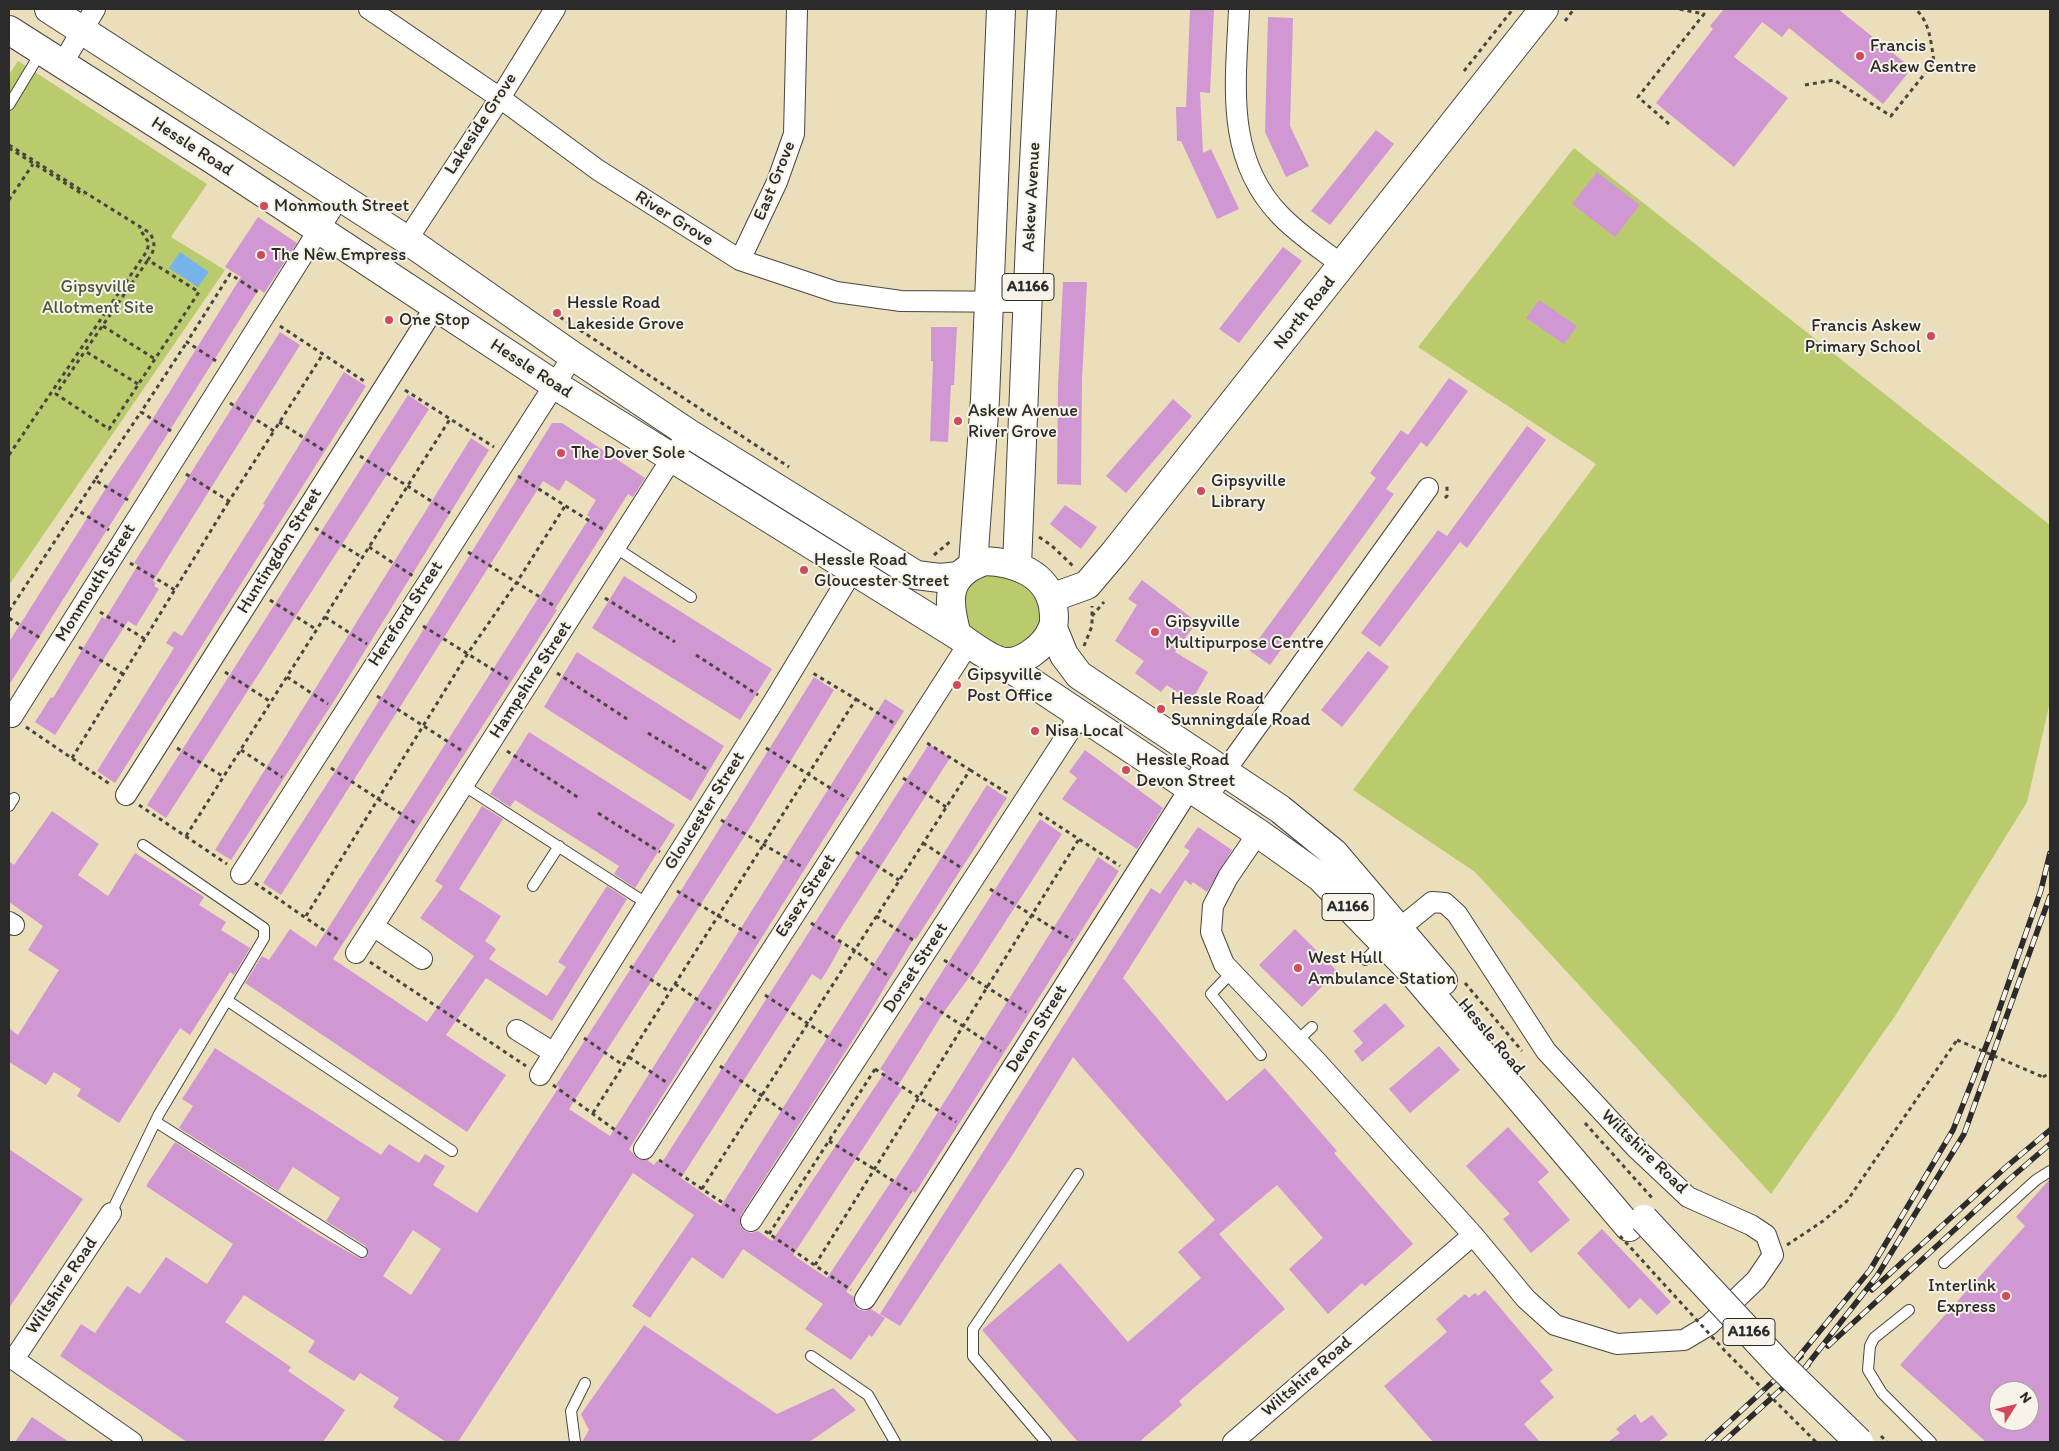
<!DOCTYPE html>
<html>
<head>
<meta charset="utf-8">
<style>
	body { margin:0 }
	#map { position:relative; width:2059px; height:1451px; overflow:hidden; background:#ebdebb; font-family:Itim,sans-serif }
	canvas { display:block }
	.frame { position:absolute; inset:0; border:10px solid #2b2b2b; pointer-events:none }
	.north { position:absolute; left:1989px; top:1381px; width:50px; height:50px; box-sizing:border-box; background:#f7f3e8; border:1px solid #a5a39c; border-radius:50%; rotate:54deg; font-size:14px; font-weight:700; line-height:20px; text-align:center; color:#2b2b2b }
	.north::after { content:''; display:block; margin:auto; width:18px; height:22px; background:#d1495b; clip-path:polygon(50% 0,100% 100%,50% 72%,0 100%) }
</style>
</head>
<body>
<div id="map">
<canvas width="2059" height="1451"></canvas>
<div class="frame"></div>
<div class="north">N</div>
</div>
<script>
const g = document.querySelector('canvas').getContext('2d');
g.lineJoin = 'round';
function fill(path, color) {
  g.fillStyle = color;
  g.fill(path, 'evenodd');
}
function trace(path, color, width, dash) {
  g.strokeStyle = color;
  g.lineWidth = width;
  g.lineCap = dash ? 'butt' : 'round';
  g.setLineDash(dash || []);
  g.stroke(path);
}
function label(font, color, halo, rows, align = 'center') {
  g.font = font + ' Itim,sans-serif';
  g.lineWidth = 4;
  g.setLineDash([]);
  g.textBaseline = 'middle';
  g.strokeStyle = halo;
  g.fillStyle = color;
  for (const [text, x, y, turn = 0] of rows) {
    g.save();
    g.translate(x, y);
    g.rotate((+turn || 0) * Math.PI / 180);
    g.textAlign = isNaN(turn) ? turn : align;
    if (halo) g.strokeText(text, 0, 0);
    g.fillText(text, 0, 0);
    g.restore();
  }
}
const green = new Path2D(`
	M18 61 207 184 171 237 225 270 9 585V75Z
	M1574 148 2050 525V702L2027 802 1895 1016 1771 1194 1475 872 1353 790 1596 464 1418 347Z
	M981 574 1011 575 1040 601 1041 630 1021 648C999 648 974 641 965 618 962 611 963 599 962 591Z`);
const water = new Path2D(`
	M180 252 209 272 198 287 169 268Z`);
const building = new Path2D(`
	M1190 9H1214L1210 93 1200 92 1203 153 1211 149 1239 209 1217 219 1181 141H1177L1176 107H1186Z
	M1724 9H1838L1904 62 1901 67 1908 73 1883 104 1789 28 1782 37 1762 22 1734 57 1788 98 1734 167 1656 103 1713 29 1710 26Z
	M1268 17 1293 18 1290 126 1309 166 1286 177 1265 132Z
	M1376 130 1394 144 1330 225 1311 211Z
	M1597 172 1640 205 1615 237 1572 204Z
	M258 217 297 243 264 293 259 289 9 685V642L108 485 152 420 241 277 225 267Z
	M1283 247 1302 261 1239 343 1219 329Z
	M1063 282H1087L1082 380 1081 485 1057 484 1058 385Z
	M1539 300 1577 326 1564 344 1526 318Z
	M931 327H957L954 385H951L948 442 930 441 933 361H931Z
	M280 332 300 345 153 581 156 583 154 586 159 589 136 626 128 621 55 735 35 722 51 697 53 698 102 617 105 619 138 565 134 563Z
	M344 372 366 386 115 783 97 771 174 648 166 643 174 631 182 636 265 505 263 504Z
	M1449 378 1468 391 1427 447 1421 442 1386 489 1394 494 1270 665 1250 651 1376 478 1370 473 1401 430 1408 435Z
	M408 395 429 409 166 818 147 805Z
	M1173 399 1192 416 1126 493 1106 476Z
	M552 423H562L645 478 633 497 628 494 555 609 557 610 333 959 427 1022 474 956 420 918 443 886 435 881 482 806 503 819 459 889 501 916 485 941 496 949 489 959 547 996 566 967 558 962 607 886 627 899 552 1021 486 978 446 1035 506 1075 467 1132 245 983 262 956 269 960 290 929 316 947 590 517 587 515 596 500 566 480 559 491 543 481 281 895 263 883 336 770Z
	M1527 426 1546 440 1467 548 1460 542 1380 647 1361 633 1438 530 1447 536Z
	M471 438 489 450 332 704 231 860 215 850Z
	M1065 505 1097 527 1081 549 1050 524Z
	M624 576 772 669 740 720 592 628Z
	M1142 580 1197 622 1175 652 1208 672 1191 702 1167 685 1161 692 1135 673 1144 661 1115 641 1137 605 1128 599Z
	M1368 651 1389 667 1342 727 1321 710Z
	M577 652 724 746 691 801 544 707Z
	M814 677 834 690 746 834 569 1109 610 1136 885 699 904 711 629 1149 638 1159 647 1160 654 1165 657 1161 661 1164 929 744 950 758 834 939 842 944 827 971 821 980 812 974 681 1178 721 1206 987 785 1007 798 916 939 914 938 858 1032 741 1215 740 1226 745 1231 751 1233 758 1231 772 1241 885 1072 880 1069 1040 819 1062 834 971 975 943 1013 898 1086 902 1089 793 1255 827 1278 891 1182 893 1183 906 1163 1098 857 1119 871 919 1187 915 1193 913 1191 846 1292 854 1297V1304L858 1309 865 1311 871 1309 885 1318 872 1337 869 1335 851 1360 805 1329 823 1304 743 1249 723 1279 692 1257 650 1318 632 1306 694 1215 633 1173 458 1442H446L393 1407 399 1398 360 1373 354 1381 308 1352 315 1341 244 1295 225 1322 291 1367 288 1371 345 1410 323 1442H187L60 1356 81 1324 95 1333 127 1286 140 1294 166 1257 207 1284 233 1244 146 1186 175 1142 317 1234 359 1258H365L368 1255 366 1246 326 1221 340 1198 293 1167 278 1191 179 1128 193 1106 182 1099 215 1048 381 1155 389 1144 419 1163 425 1154 445 1166 433 1185 477 1213 559 1087 556 1085 677 897ZM413 1230 441 1249 411 1295 383 1276Z
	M529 732 675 825 635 888 614 874 619 866 515 800 510 807 490 794Z
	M1085 750 1163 808 1137 849 1062 799 1077 778 1069 772Z
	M52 811 99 844 78 875 108 896 135 853 204 897 199 905 226 922 221 930 250 948 234 975 230 972 190 1035 180 1028 119 1123 77 1096 81 1089 54 1072 46 1085 9 1062V1028L18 1035 59 970 28 950 43 926 9 902V861L14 865Z
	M1198 827 1232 850 1207 892 1193 882 1191 885 1185 880 1123 978 1227 1101 1265 1068 1337 1151 1334 1153 1413 1244 1365 1286 1362 1283 1328 1314 1289 1269 1323 1238 1277 1185 1219 1234 1285 1309 1179 1401 1182 1405 1139 1442H1078L982 1330 1060 1263 1128 1342 1201 1278 1178 1252 1215 1220 1073 1057 1013 1154 900 1326 880 1314 1151 888 1160 894 1190 851 1184 847Z
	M1295 929 1337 971 1302 1007 1259 965Z
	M1385 1003 1405 1026 1362 1062 1354 1051 1363 1043 1353 1031Z
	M1439 1046 1460 1070 1410 1113 1389 1089Z
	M1508 1127 1549 1172 1538 1182 1570 1220 1531 1253 1503 1219 1510 1214 1466 1166Z
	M9 1149 83 1199 9 1308Z
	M2050 1179V1442H1986L1900 1365 2025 1226 2016 1217ZM1999 1391H2029V1421H1999Z
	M1602 1229 1671 1302 1657 1315 1640 1298 1629 1309 1577 1253Z
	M1485 1290 1553 1370 1540 1381 1554 1397 1524 1424 1540 1442H1433L1384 1386 1447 1332 1436 1319 1465 1294 1469 1298 1475 1293 1478 1296Z
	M644 1325 777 1414 833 1388 856 1410 809 1442H582L589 1430 581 1414Z
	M1635 1414 1641 1423 1652 1415 1668 1435 1658 1442H1608L1620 1433 1616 1429Z
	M32 1417 69 1442H15Z`);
const path = new Path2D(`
	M1565 21 1574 9
	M1464 71 1513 9
	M1805 85 1834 80 1891 116 1934 62C1931 43 1930 21 1915 9
	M1669 124 1638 97 1704 14 1679 9
	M9 145 150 233C156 244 155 250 148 260L199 292 109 429 56 394 85 351
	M9 148 84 195
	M9 200 33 164
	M560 317 789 467
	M103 326 155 359
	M280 326 367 383
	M216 361 187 342 230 274 259 293
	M138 384 85 351 148 260
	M405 390 494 447
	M230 403 274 431 323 354
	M279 422 323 450
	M171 431 141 412 187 342
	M9 455 147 251 149 243 139 228
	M360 456 450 513
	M186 474 229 501 274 431
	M518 476 604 530
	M95 480 76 509 109 530
	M1445 498 1447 496V484
	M128 500 95 480 141 412
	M315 528 363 558
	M1039 537 1051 545 1074 567
	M369 547 413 576
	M468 552 556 607
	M934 555 952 540
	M130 563 175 590
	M605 598 675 642
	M270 600 317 630
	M9 611 76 509
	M100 612 145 639
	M1092 616 1104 602
	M325 617 367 644
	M9 618 40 638
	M423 626 508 679
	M1084 646 1092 626V606
	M79 647 123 674
	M696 655 758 695
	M225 672 271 702
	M557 673 627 719
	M287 677 328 704
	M377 696 464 752
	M856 699 895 724
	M26 727 111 785
	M648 733 708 770
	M177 748 224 777
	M766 748 848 799
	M241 750 282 777
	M507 751 579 798
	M72 758 229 501
	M331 768 418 825
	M970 770 1009 794
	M903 778 946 807
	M139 805 227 864
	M598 813 660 852
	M1039 813 1120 866
	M721 820 804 868
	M186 836 450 419
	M923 843 960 867
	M856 852 899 880
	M255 883 341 942
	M990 889 1072 940
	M677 891 757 939
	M306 916 468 653 517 582 565 506
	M876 916 913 940
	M811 923 854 950 888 976
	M944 960 1026 1012
	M370 962 526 1066
	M630 966 670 992
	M1465 983 1522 1051
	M675 984 711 1009
	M765 995 843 1047
	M920 998 1001 1051
	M584 1038 623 1065
	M629 1057 666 1082
	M720 1066 796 1120
	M875 1069 956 1122
	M2043 1077 2050 1073
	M553 1085 629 1140
	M593 1113 856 699 811 672
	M1585 1123 1653 1199
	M829 1141 911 1192
	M659 1160 735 1211
	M702 1189 970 770 927 743
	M765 1231 851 1290
	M769 1234 877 1066
	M1787 1245 1823 1221 1847 1201 1957 1040
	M815 1265 1079 839`);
const lane = new Path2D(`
	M9 105 41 52
	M616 548 691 597
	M463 785 646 903
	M9 806 14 798
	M533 886 559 846
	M1365 960 1382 943
	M1232 972 1211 994 1261 1055
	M228 1001 452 1151
	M1297 1041 1312 1027
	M156 1122 362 1252
	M111 1213 159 1114 264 938V928L143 845
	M1944 1263 2036 1180 2050 1171
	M1909 1310 1874 1338 1870 1346 1868 1370 1882 1393 1931 1442
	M811 1356 868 1395 895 1442
	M575 1442 571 1411 585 1383
	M1046 1442 973 1356V1329L1078 1174`);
const street = new Path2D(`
	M369 9 500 98 598 170 740 260 836 292 901 301 1027 302
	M1239 9C1236 82 1224 157 1280 215 1298 234 1321 249 1342 265
	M62 64 95 9
	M407 240 500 98 555 9
	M740 260 777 182 794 134 797 9
	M12 717 340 196
	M126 795 435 307
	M1206 800 1225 771 1428 488
	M1258 833 1228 877 1213 906 1211 932 1224 964 1319 1064 1473 1235 1526 1299 1555 1325 1617 1344 1684 1340 1709 1325 1756 1280 1773 1255 1766 1235 1751 1225 1688 1197 1636 1148 1546 1051 1457 914 1445 903 1432 902 1390 936
	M241 874 573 356
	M9 922 14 925
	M373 926 422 959
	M356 953 688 433
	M517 1030 554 1053
	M540 1075 772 704 868 545
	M644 1149 969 643
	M751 1221 1080 715
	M865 1299 1208 760
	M9 1356 132 1442
	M14 1359 111 1213
	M1233 1442 1473 1235`);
const secondary = new Path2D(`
	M49 9 407 240 573 356 688 433 916 575 940 578 959 576
	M9 30 215 161 555 385 957 635
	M1051 598 1087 585 1115 552 1544 9`);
const primary = new Path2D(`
	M985 561C1014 562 1047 573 1053 606 1054 613 1055 623 1052 629 1045 646 1020 667 1000 661 986 657 969 643 957 635 947 600 945 574 985 561Z
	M973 565 985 399 1001 9
	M1017 566 1030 241 1042 9
	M1053 628 1064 655 1079 675 1280 809 1334 853 1443 981
	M1001 662 1258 833 1320 877 1414 974 1629 1227`);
const rail = new Path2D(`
	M1872 1290 2006 1167 2050 1130
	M1828 1346 2013 1176 2050 1144
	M1796 1360 1870 1270 1953 1130 1990 1036 2041 890 2050 853
	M1804 1369 1877 1276 1964 1134 2050 896
	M1707 1442 1801 1356
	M1723 1442 1808 1365`);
const pathBridge = new Path2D(`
	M1957 1040 2043 1077
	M1620 1236 1725 1351 1816 1442
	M1881 1436 1887 1442`);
const primaryBridge = new Path2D(`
	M1644 1219 1780 1365 1859 1442`);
const markers = [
	[1860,56,5,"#d1495b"],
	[264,206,5,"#d1495b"],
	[261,255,5,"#d1495b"],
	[557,313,5,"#d1495b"],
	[389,320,5,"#d1495b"],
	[1931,336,5,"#d1495b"],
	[958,421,5,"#d1495b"],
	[561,453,5,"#d1495b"],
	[1201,491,5,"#d1495b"],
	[804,570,5,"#d1495b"],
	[1155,632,5,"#d1495b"],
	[957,685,5,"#d1495b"],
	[1161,709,5,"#d1495b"],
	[1035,731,5,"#d1495b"],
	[1126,770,5,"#d1495b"],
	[1298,968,5,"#d1495b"],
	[2006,1296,5,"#d1495b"]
];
const shields = [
	[1028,287,52],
	[1348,907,52],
	[1749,1332,52]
];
const shieldNames = [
	["A1166",1028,287],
	["A1166",1348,907],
	["A1166",1749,1332]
];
const poiNames = [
	["Francis",1870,46],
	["Askew Centre",1870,67],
	["Monmouth Street",274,206],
	["The New Empress",271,255],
	["Hessle Road",567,303],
	["Lakeside Grove",567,324],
	["One Stop",399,320],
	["Francis Askew",1921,326,"right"],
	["Primary School",1921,347,"right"],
	["Askew Avenue",968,411],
	["River Grove",968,432],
	["The Dover Sole",571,453],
	["Gipsyville",1211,481],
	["Library",1211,502],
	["Hessle Road",814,560],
	["Gloucester Street",814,581],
	["Gipsyville",1165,622],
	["Multipurpose Centre",1165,643],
	["Gipsyville",967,675],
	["Post Office",967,696],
	["Hessle Road",1171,699],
	["Sunningdale Road",1171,720],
	["Nisa Local",1045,731],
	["Hessle Road",1136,760],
	["Devon Street",1136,781],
	["West Hull",1308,958],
	["Ambulance Station",1308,979],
	["Interlink",1996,1286,"right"],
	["Express",1996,1307,"right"]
];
const streetNames = [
	["Lakeside Grove",481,124,-57],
	["Hessle Road",192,147,33],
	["East Grove",775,181,-68],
	["Askew Avenue",1032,197,-87],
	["River Grove",674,219,32],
	["North Road",1305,313,-52],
	["Hessle Road",531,369,33],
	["Huntingdon Street",280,551,-58],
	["Monmouth Street",96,583,-58],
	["Hereford Street",406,614,-57],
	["Hampshire Street",531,680,-57],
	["Gloucester Street",705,811,-58],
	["Essex Street",806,896,-57],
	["Dorset Street",916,968,-57],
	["Devon Street",1037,1029,-58],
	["Hessle Road",1491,1037,50],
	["Wiltshire Road",1644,1152,44],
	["Wiltshire Road",62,1286,-56],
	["Wiltshire Road",1307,1377,-41]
];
const parkNames = [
	["Gipsyville",98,287],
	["Allotment Site",98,308]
];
fill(green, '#bacb6e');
fill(water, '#76b3e8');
fill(building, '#d197d2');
trace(lane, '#484641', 12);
trace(street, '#484641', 22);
trace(secondary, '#484641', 30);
trace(primary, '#484641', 30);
trace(path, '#484641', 3, [4, 4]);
trace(lane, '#fff', 10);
trace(street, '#fff', 20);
trace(secondary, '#fff', 28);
trace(primary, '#fff', 28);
trace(rail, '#2b2b2b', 5.5);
trace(rail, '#f7f3e8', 4, [11]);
trace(primaryBridge, '#484641', 30, []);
trace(pathBridge, '#484641', 3, [4, 4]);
trace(primaryBridge, '#fff', 28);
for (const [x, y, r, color] of markers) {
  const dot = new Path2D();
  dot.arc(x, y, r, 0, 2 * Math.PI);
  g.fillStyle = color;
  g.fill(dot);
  trace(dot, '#f7f3e8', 2);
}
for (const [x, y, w] of shields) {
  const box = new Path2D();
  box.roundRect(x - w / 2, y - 13.5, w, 27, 4);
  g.fillStyle = '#f7f3e8';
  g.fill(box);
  trace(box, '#2b2b2b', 1);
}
label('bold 16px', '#2b2b2b', null, shieldNames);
label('18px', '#2b2b2b', '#f7f3e8', poiNames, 'left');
label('18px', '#2b2b2b', '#f7f3e8', streetNames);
label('18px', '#4f533c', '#f7f3e8', parkNames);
</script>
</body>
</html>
